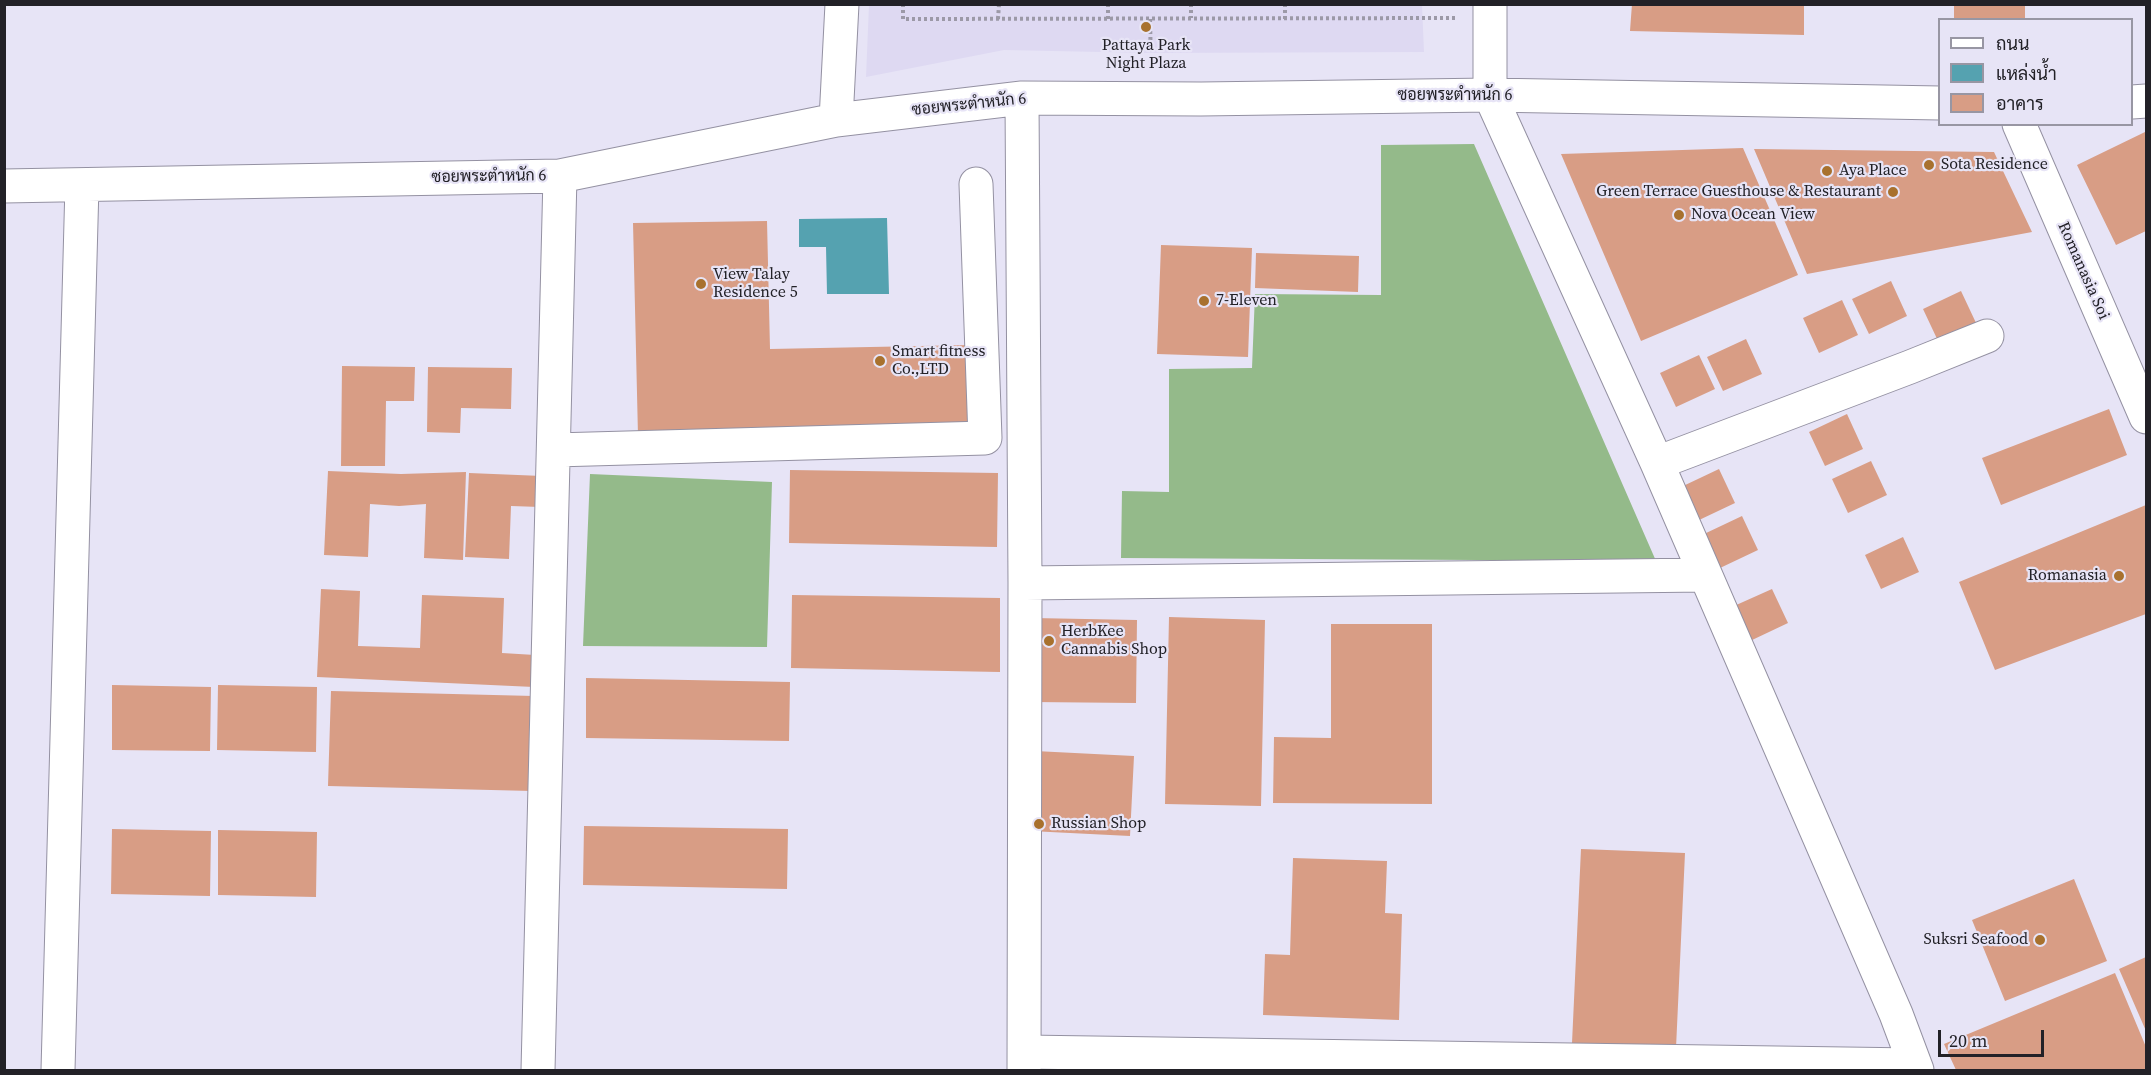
<!DOCTYPE html>
<html>
<head>
<meta charset="utf-8">
<style>
	body { margin:0 }
	#map { position:relative; width:2151px; height:1075px; overflow:hidden; background:#e7e4f6; font-family:"Source Serif 4",Sarabun,serif }
	canvas { display:block }
	.frame { position:absolute; inset:0; border:6px solid #222127; pointer-events:none }
	.legend { position:absolute; left:1938px; top:18px; width:195px; height:108px; box-sizing:border-box; background:#e7e4f6; border:2px solid #9896a3; margin:0; padding:8px 10px; list-style:none; font-size:18px; color:#222127 }
	.legend li { display:flex; align-items:center; gap:12px; height:30px }
	.legend b { width:30px; border:2px solid #9896a3 }
	.scale { position:absolute; left:1938px; top:1030px; width:106px; height:27px; box-sizing:border-box; border:3px solid #222127; border-top:0; padding-left:8px; font-size:18px; line-height:21px; white-space:nowrap; color:#222127; -webkit-text-stroke:4px #e7e4f6; paint-order:stroke }
</style>
</head>
<body>
<div id="map">
<canvas width="2151" height="1075"></canvas>
<div class="frame"></div>
<ul class="legend">
<li><b style="height:8px;background:#fff"></b>ถนน</li>
<li><b style="height:16px;background:#55a2b0"></b>แหล่งน้ำ</li>
<li><b style="height:16px;background:#d89d85"></b>อาคาร</li>
</ul>
<div class="scale">20 m</div>
</div>
<script>
const g = document.querySelector('canvas').getContext('2d');
g.lineJoin = 'round';
function fill(path, color) {
  g.fillStyle = color;
  g.fill(path, 'evenodd');
}
function trace(path, color, width, dash) {
  g.strokeStyle = color;
  g.lineWidth = width;
  g.lineCap = dash ? 'butt' : 'round';
  g.setLineDash(dash || []);
  g.stroke(path);
}
function label(font, color, halo, rows, align = 'center') {
  g.font = font + ' "Source Serif 4",Sarabun,serif';
  g.lineWidth = 4.5;
  g.setLineDash([]);
  g.textBaseline = 'middle';
  g.strokeStyle = halo;
  g.fillStyle = color;
  for (const [text, x, y, turn = 0] of rows) {
    g.save();
    g.translate(x, y);
    g.rotate((+turn || 0) * Math.PI / 180);
    g.textAlign = isNaN(turn) ? turn : align;
    if (halo) g.strokeText(text, 0, 0);
    g.fillText(text, 0, 0);
    g.restore();
  }
}
const built = new Path2D(`
	M869 5H1422L1424 52 1150 53 1004 50 866 77Z`);
const forest = new Path2D(`
	M1474 144 1656 561 1121 558 1122 491 1169 492V369L1252 368 1255 294 1381 295V145Z
	M590 474 772 482 767 647 583 646Z`);
const water = new Path2D(`
	M887 218 889 294H827L826 247H799V219Z`);
const building = new Path2D(`
	M1632 4H1804V35L1630 31Z
	M1954 4H2025V20H1954Z
	M2145 132 2146 231 2116 245 2077 165Z
	M1743 148 1798 275 1641 341 1561 154Z
	M1754 149 1994 152 2032 232 1807 274Z
	M767 221 770 349 971 345 974 429 638 436 633 223Z
	M1161 245 1252 248 1248 357 1157 354Z
	M1256 253 1359 256 1358 292 1255 288Z
	M1891 281 1907 316 1869 334 1852 299Z
	M1961 291 1977 325 1939 343 1923 309Z
	M1842 300 1858 335 1819 353 1803 318Z
	M1746 339 1762 374 1723 391 1707 357Z
	M1699 355 1715 389 1676 407 1660 373Z
	M342 366 415 367 414 401H386L385 466H341Z
	M428 367 512 368 511 409 461 408 460 433 427 432Z
	M2109 409 2127 455 2001 505 1982 458Z
	M1847 414 1863 449 1825 466 1809 432Z
	M1871 461 1887 495 1848 513 1832 479Z
	M1719 469 1735 503 1697 521 1681 487Z
	M790 470 998 473 997 547 789 543Z
	M328 471 401 474 466 472 463 560 424 558 426 504 399 506 370 504 368 557 324 555Z
	M469 473 542 476 540 507 511 506 509 559 465 557Z
	M2146 505V614L1995 670 1959 582Z
	M1742 516 1758 550 1720 568 1704 534Z
	M1903 537 1919 572 1881 589 1865 555Z
	M321 589 360 591 358 646 420 648 422 595 504 598 502 653 535 655 534 687 317 677Z
	M1772 589 1788 623 1750 641 1734 606Z
	M792 595 1000 598V672L791 668Z
	M1169 617 1265 620 1261 806 1165 804Z
	M1033 618 1137 620 1136 703 1032 702Z
	M1331 624H1432V804L1273 803 1274 737 1331 738Z
	M586 678 790 682 789 741 586 738Z
	M112 685 211 687 210 751 112 750Z
	M218 685 317 687 316 752 217 750Z
	M331 691 534 696 532 791 328 786Z
	M1035 751 1134 756 1130 836 1030 831Z
	M584 826 788 829 787 889 583 885Z
	M112 829 211 831 210 896 111 894Z
	M218 830 317 832 316 897 218 895Z
	M1581 849 1685 853 1676 1048 1572 1043Z
	M1293 858 1387 861 1385 913 1402 914 1399 1020 1263 1015 1265 954 1290 955Z
	M2074 879 2107 961 2005 1001 1972 920Z
	M2146 957V1031L2119 969Z
	M2115 973 2146 1047V1070H1956L1944 1044Z`);
const path = new Path2D(`
	M903 4V19L1456 18
	M1108 4V19
	M1191 4V18
	M1285 4V19
	M998 19 999 4
	M1150 19 1151 64`);
const minor = new Path2D(`
	M1490 4V95L1657 463 1896 1014 1917 1070
	M1022 98 1025 583 1024 1070
	M2132 102 2146 101
	M836 120 842 4
	M2019 124 2146 417
	M4 186 560 176 836 120 1022 98 1201 99 1490 95 1940 103
	M555 450 985 438 976 184
	M1657 463 1910 367 1987 336
	M1025 583 1705 575
	M1025 1052 1914 1065
	M58 1070 82 185
	M538 1070 560 176`);
const markers = [
	[1146,27,6,"#a8712e"],
	[1929,165,6,"#a8712e"],
	[1827,171,6,"#a8712e"],
	[1893,192,6,"#a8712e"],
	[1679,215,6,"#a8712e"],
	[701,284,6,"#a8712e"],
	[1204,301,6,"#a8712e"],
	[880,361,6,"#a8712e"],
	[2119,576,6,"#a8712e"],
	[1049,641,6,"#a8712e"],
	[1039,824,6,"#a8712e"],
	[2040,940,6,"#a8712e"]
];
const poiNames = [
	["Pattaya Park",1146,46,"center"],
	["Night Plaza",1146,64,"center"],
	["Sota Residence",1941,165],
	["Aya Place",1839,171],
	["Green Terrace Guesthouse & Restaurant",1881,192,"right"],
	["Nova Ocean View",1691,215],
	["View Talay",713,275],
	["Residence 5",713,293],
	["7-Eleven",1216,301],
	["Smart fitness",892,352],
	["Co.,LTD",892,370],
	["Romanasia",2107,576,"right"],
	["HerbKee",1061,632],
	["Cannabis Shop",1061,650],
	["Russian Shop",1051,824],
	["Suksri Seafood",2028,940,"right"]
];
const streetNames = [
	["ซอยพระตำหนัก 6",1455,96],
	["ซอยพระตำหนัก 6",969,105,-6],
	["ซอยพระตำหนัก 6",489,177,-1],
	["Romanasia Soi",2083,271,66]
];
fill(built, '#ded9f2');
fill(forest, '#94ba8a');
fill(water, '#55a2b0');
fill(building, '#d89d85');
trace(minor, '#9491a2', 35);
trace(path, '#9c99a7', 4, [3, 3]);
trace(minor, '#fff', 33);
for (const [x, y, r, color] of markers) {
  const dot = new Path2D();
  dot.arc(x, y, r, 0, 2 * Math.PI);
  g.fillStyle = color;
  g.fill(dot);
  trace(dot, '#e7e4f6', 2);
}
label('16px', '#222127', '#e7e4f6', poiNames, 'left');
label('16px', '#222127', '#e7e4f6', streetNames);
</script>
</body>
</html>
